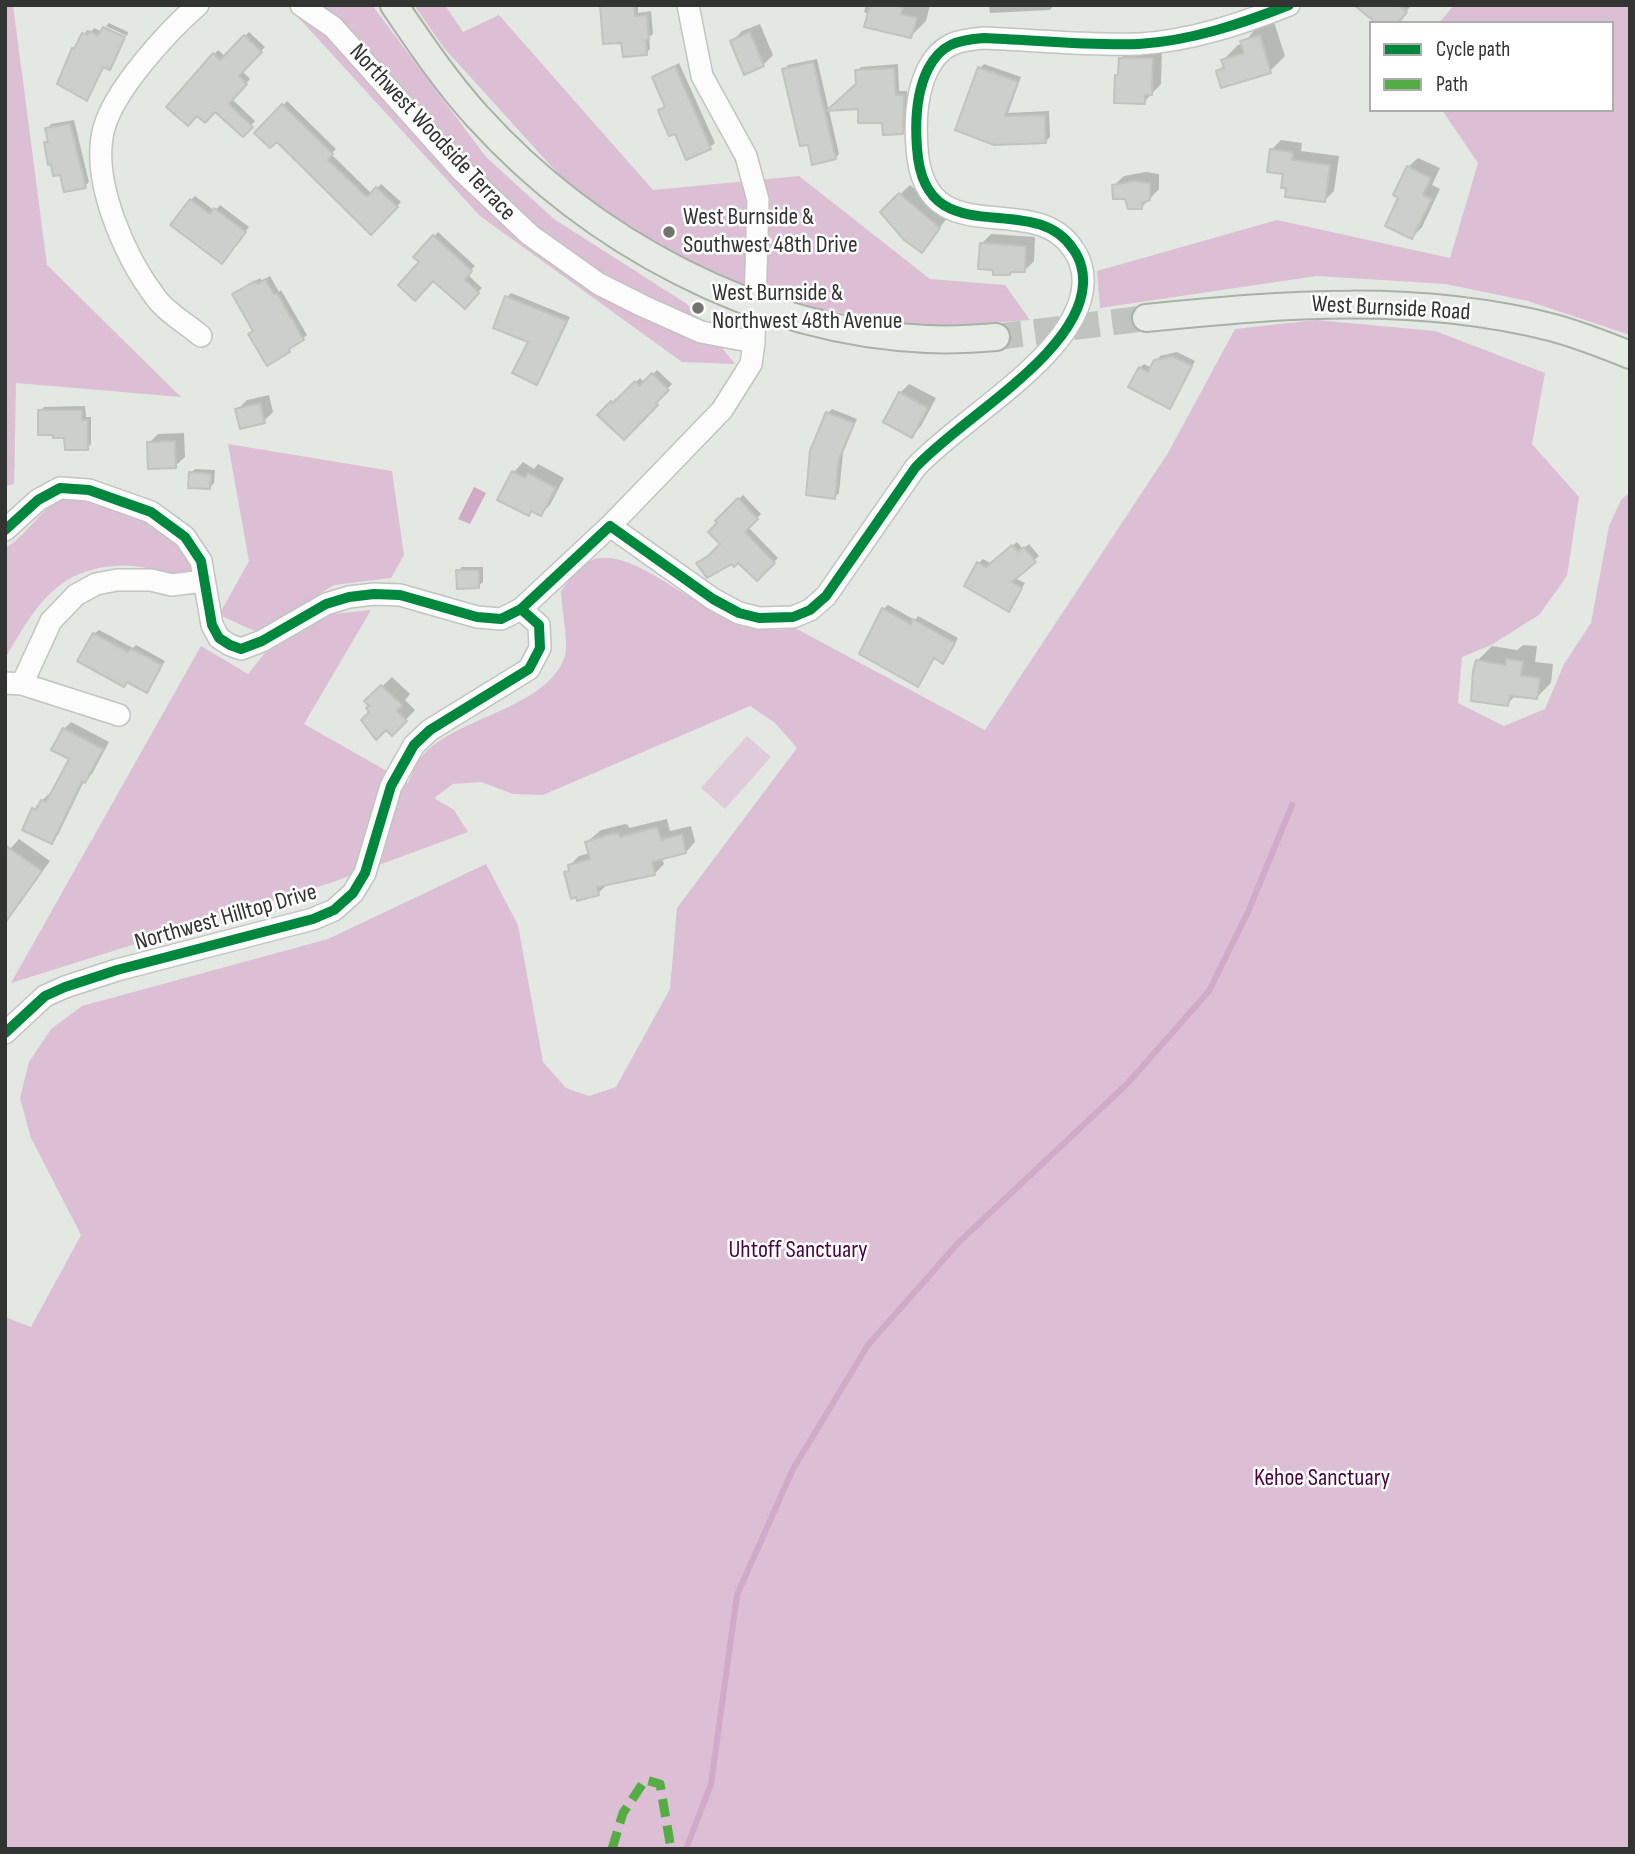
<!DOCTYPE html>
<html>
<head>
<meta charset="utf-8">
<style>
	body { margin:0 }
	#map { position:relative; width:1635px; height:1854px; overflow:hidden; background:#e4e8e2; font-family:"Sofia Sans Condensed",sans-serif }
	canvas { display:block }
	.frame { position:absolute; inset:0; border:7px solid #313430; pointer-events:none }
	.legend { position:absolute; left:1369px; top:21px; width:245px; height:91px; box-sizing:border-box; background:#fff; border:2px solid #adaeac; margin:0; padding:9px 12px; list-style:none; font-size:21px; color:#313430 }
	.legend li { display:flex; align-items:center; gap:14px; height:35px }
	.legend b { width:35px; border:2px solid #adaeac }
</style>
</head>
<body>
<div id="map">
<canvas width="1635" height="1854"></canvas>
<div class="frame"></div>
<ul class="legend">
<li><b style="height:9px;background:#00873e"></b>Cycle path</li>
<li><b style="height:9px;background:#54ac45"></b>Path</li>
</ul>
</div>
<script>
const g = document.querySelector('canvas').getContext('2d');
g.lineJoin = 'round';
function fill(path, color) {
  g.fillStyle = color;
  g.fill(path, 'evenodd');
}
function trace(path, color, width, dash) {
  g.strokeStyle = color;
  g.lineWidth = width;
  g.lineCap = dash ? 'butt' : 'round';
  g.setLineDash(dash || []);
  g.stroke(path);
}
function label(font, color, halo, rows, align = 'center') {
  g.font = font + ' "Sofia Sans Condensed",sans-serif';
  g.lineWidth = 5;
  g.setLineDash([]);
  g.textBaseline = 'middle';
  g.strokeStyle = halo;
  g.fillStyle = color;
  for (const [text, x, y, turn = 0] of rows) {
    g.save();
    g.translate(x, y);
    g.rotate((+turn || 0) * Math.PI / 180);
    g.textAlign = isNaN(turn) ? turn : align;
    if (halo) g.strokeText(text, 0, 0);
    g.fillText(text, 0, 0);
    g.restore();
  }
}
const green = new Path2D(`
	M747 736 771 757 725 809 701 788Z`);
const forest = new Path2D(`
	M5 5H13L47 265 181 397 16 383 14 484 5 486Z
	M287 5H372L486 157 554 219 687 304 735 364 682 362 480 216Z
	M414 5H445L463 32 499 15 653 190 799 176 930 279 1005 285 1030 320 925 328 770 300 661 250 572 189 444 48Z
	M1454 5H1630V335L1528 301 1446 284 1317 276 1100 308 1097 271 1277 220 1450 258 1478 163 1442 110H1612V23H1439Z
	M1316 320 1435 331 1545 373 1532 444 1579 497 1567 576 1539 615 1491 645 1462 657 1458 703 1504 726 1545 709 1564 664 1591 623 1609 526 1621 500 1630 492V1849H5V1317L31 1327 81 1235 31 1138 20 1098 29 1062 51 1029 82 1006 328 939 486 864 518 925 543 1062 566 1088 589 1096 616 1087 670 989 677 908 797 748 775 723 750 706 543 795 513 794 481 782 453 784 434 798 454 810 468 832 333 882 11 983 201 646 248 674 264 654 332 614 371 610 304 724 408 783C412 774 416 762 423 755 458 716 547 709 565 656 569 645 561 605 561 591 570 579 580 563 595 559 626 550 671 588 698 601 718 611 740 624 763 628 773 631 784 630 795 628L985 730 1168 453 1235 329Z
	M228 444 392 471 404 555 391 578 334 585 257 632 219 615 249 561Z
	M73 496C107 505 151 519 178 541 187 548 194 562 201 572 189 572 174 575 163 572 152 570 142 566 131 566 60 563 36 605 5 659V548C32 533 42 501 73 496Z`);
const water = new Path2D(`
	M474 487 486 493 470 524 458 519Z`);
const shadow = new Path2D(`
	M602 5H638V13L651 11 653 34 649 37 650 49 646 53 623 41Z
	M866 5H930L926 21 911 36 864 12Z
	M989 5H1054L1050 10 990 13Z
	M1364 5H1407L1410 7 1397 23Z
	M1274 22 1285 56 1270 71H1218L1225 64 1223 60 1238 45 1243 44 1257 27Z
	M109 23 128 32 127 36 106 26Z
	M760 24 773 55 763 65 732 41 742 31Z
	M94 28 102 32 104 29 125 39 114 64 109 68 105 66 87 99 59 83 74 49 87 30 91 32Z
	M249 32 265 47 242 71 250 79 232 99 255 121 243 134 216 109 197 113 169 107 218 50 226 57Z
	M1130 49H1162L1161 84 1144 102 1116 76 1120 72 1121 58Z
	M817 59 839 154 835 158 809 142 784 70 788 65Z
	M679 63 715 143 710 147 687 157 676 131 661 110 665 106 654 77Z
	M898 64 899 91H907L906 128 902 133 859 108 857 71 861 67Z
	M984 64 1021 77 1008 113 1049 111 1050 137 1046 141 957 129 980 68Z
	M287 101 336 149 331 154 372 194 381 184 401 202 371 232 277 139 257 133Z
	M74 120 89 182 85 186 62 173 46 142 49 140 47 129 51 124Z
	M1281 140 1302 143 1301 151 1339 156 1334 191 1324 201 1288 187 1285 173 1271 150Z
	M1418 158 1440 168 1432 185 1440 189 1422 227 1412 237 1401 197 1408 167Z
	M1146 172 1159 174V189L1142 207 1127 198 1114 185 1124 176Z
	M910 185 948 217 922 250 882 212Z
	M195 196 215 211 220 205 249 227 226 257 191 200Z
	M438 232 475 266 467 274 482 288 465 306 416 257Z
	M991 234 1035 237 1034 261 1024 271 981 244Z
	M270 276 279 292 281 290 307 335 293 345 289 351 234 295 260 278 262 281Z
	M511 293 570 317 541 379 537 383 531 341 507 297Z
	M1177 352 1195 361 1169 407 1140 368 1144 364 1152 368 1160 356Z
	M657 370 672 384 659 397 661 399 624 437 600 415 616 398 618 400 640 378 644 383Z
	M909 384 936 398 921 426 912 436 900 393Z
	M269 395 273 412 264 421 237 410 247 400Z
	M85 406 86 417H91V444L87 448 66 436 40 411 44 407Z
	M832 409 857 419 843 453 839 493 835 497 828 413Z
	M184 433 185 457 175 466 149 443 158 434Z
	M523 462 534 469 538 464 564 478 550 505 541 514 532 510 528 514 499 499 514 472Z
	M195 469 215 470 214 483 209 488 191 473Z
	M743 495 761 514 748 527 778 558 757 579 738 560 698 564 723 544 718 521Z
	M1017 542 1023 549 1029 544 1039 556 1015 578 1025 583 1009 609 979 563 983 559 992 564Z
	M462 567H483V582L478 586 458 571Z
	M888 605 915 620 918 616 958 638 947 657H935L922 680 883 609Z
	M99 630 133 648 136 645 165 661 147 691 94 634Z
	M1523 645 1537 646 1535 662 1553 664 1551 683 1537 697 1516 695 1507 704 1477 661 1492 646 1517 650Z
	M392 677 410 694 405 700 415 710 392 734 371 712V705L367 701Z
	M71 722 109 742 92 774 84 781 58 835 51 842 24 829 34 808V810L44 812 35 807 49 794 51 795 71 758 64 729Z
	M667 819 670 831 691 826 695 842 686 852 662 858 664 864 654 874 608 884 598 893 566 873 571 869 570 865 579 856 590 853 587 842 601 830 625 824 628 825 629 828Z
	M19 839 50 861 18 906 9 916 10 849Z`);
const stream = new Path2D(`
	M686 1849 711 1784 737 1595 793 1469 868 1345 959 1242 1127 1084 1209 991 1248 912 1292 805`);
const building = new Path2D(`
	M600 5H634L635 16 647 15 649 40H646L647 55 623 57 621 43 603 44Z
	M870 5H894L903 8 901 14 917 18 911 38 864 27Z
	M1354 5H1398L1407 12 1398 23H1376Z
	M103 27 125 37 110 70 103 67 87 101 57 84 72 48 74 49 82 33 87 35 89 31 98 36Z
	M750 32 764 66 744 75 730 41Z
	M244 35 262 52 239 76 247 84 229 104 253 127 243 137 215 112 205 123 197 116 188 126 166 107 213 53 220 60Z
	M1260 35 1271 73 1221 88 1216 71 1224 68 1221 60 1244 53 1240 41Z
	M1119 58H1153L1152 91V95H1145V104L1114 103 1115 75H1118Z
	M813 62 836 159 812 165 808 145 800 146 782 69Z
	M675 66 711 149 686 160 675 134 669 136 661 118 658 110 665 107 652 77Z
	M978 67 1018 82 1005 116 1045 115 1046 143 994 145 955 130Z
	M894 68 896 95H904L903 134 883 135 882 123H858V109L826 111 856 84 855 70Z
	M282 104 333 154 328 160 367 197 376 187 398 207 371 235 277 142 270 148 254 133Z
	M70 124 86 188 64 192 60 175 53 176 51 164 48 165 44 142H48L45 128Z
	M1270 149 1293 152 1292 160 1330 165 1325 202 1285 197 1286 188H1281L1283 174 1267 172Z
	M1407 166 1431 178 1423 195 1432 199 1412 239 1385 226 1398 198 1393 195Z
	M1135 181 1150 183V200L1142 203V209H1128L1125 199H1113L1112 185Z
	M899 193 940 228 922 253 904 240 880 212Z
	M190 199 210 214 214 208 246 232 222 264 170 225Z
	M433 235 472 271 465 280 479 293 465 309 433 281 415 301 398 285 419 262 413 257Z
	M980 243 1026 246 1025 272H1011L1010 275H993V270L978 269Z
	M265 279 274 294 277 293 304 340 289 349 290 352 267 366 248 334 253 331 232 294 255 281 258 284Z
	M505 296 567 321 537 385 512 373 528 342 493 328Z
	M1172 356 1192 366 1170 409 1128 387 1139 367 1148 372 1154 360Z
	M652 373 669 390 656 403 658 405 624 440 597 415 611 401 613 403 635 381 639 386Z
	M899 392 928 408 912 438 883 422Z
	M260 403 265 423 240 429 235 409Z
	M38 410H82V420H88V450H65L64 438H53V435H38Z
	M826 412 854 423 839 459 835 499 806 495 810 451Z
	M175 441 176 468 148 469 147 442Z
	M512 471 525 478 528 473 556 488 541 516 531 511 529 516 497 500Z
	M189 472 211 474 210 489 188 488Z
	M738 498 758 519 745 532 775 563 757 581 738 563 734 567 732 564 707 578 696 563 708 556 720 544 708 532 717 523 715 521Z
	M1012 545 1018 552 1024 547 1036 562 1012 582 1022 588 1009 612 964 586 977 562 986 567Z
	M456 570H479V588L457 589Z
	M882 608 911 624 913 619 955 643 943 664 934 658 918 687 859 654Z
	M93 633 128 652 131 648 162 665 147 693 127 682 124 687 77 661Z
	M1506 659 1523 661 1521 676 1540 678 1537 699 1510 696 1508 706 1471 701 1473 671 1476 660 1506 665Z
	M381 685 402 705 397 711 407 721 392 736 386 730 376 740 361 720 369 712 366 708 369 706 364 701Z
	M63 728 103 749 85 783 82 781 52 844 22 830 32 808 36 810 41 800 46 802 69 759 51 750Z
	M657 827 661 840 682 834 686 853 652 862 655 875 597 887 599 895 577 901 576 897 571 899 564 872 569 871 568 865 590 859 585 842 614 833 619 834 620 837Z
	M5 845 42 871 5 923Z`);
const majorTunnel = new Path2D(`
	M996 337 1146 318`);
const minor = new Path2D(`
	M198 5C167 32 115 89 104 128 90 180 125 257 156 298 167 313 187 324 201 336
	M301 5 333 27 460 169 530 235 599 284 643 306 701 332 754 342
	M610 526 713 599 739 613 759 618 793 617 810 610 826 596 915 468C959 419 1080 354 1083 284 1084 272 1080 258 1073 249 1033 187 924 258 917 148 915 122 916 93 928 69 941 44 957 40 984 38 1034 40 1090 46 1139 44 1190 41 1241 24 1289 5
	M5 530 38 500 60 488 89 490 151 512 185 537 201 561 212 625 219 638 230 645 241 649 262 641 326 604 349 597 374 594 400 595 477 617 501 619 521 609 610 526 722 410 751 364 754 342 758 200 746 156 702 76 688 5
	M5 683 22 684 119 715
	M22 684 51 621 76 595 96 584 117 580H151L172 585 203 581
	M5 1033 45 996 65 987 117 970 313 919 334 910 353 893 365 873 391 786 414 745 430 730 529 669 540 648 539 625 521 609`);
const major = new Path2D(`
	M394 5C420 43 446 82 477 116 590 241 757 332 927 339 950 340 973 339 996 337
	M1146 318C1284 304 1418 293 1554 328 1580 335 1605 345 1630 355`);
const quiet = new Path2D(`
	M612 1849 623 1813 645 1780 660 1784 671 1849`);
const cycleway = new Path2D(`
	M5 530 38 500 60 488 89 490 151 512 185 537 201 561 212 625 219 638 230 645 241 649 262 641 326 604 349 597 374 594 400 595 477 617 501 619 521 609 610 526 713 599 739 613 759 618 793 617 810 610 826 596 915 468C959 419 1080 354 1083 284 1084 272 1080 258 1073 249 1033 187 924 258 917 148 915 122 916 93 928 69 941 44 957 40 984 38 1034 40 1090 46 1139 44 1190 41 1241 24 1289 5
	M5 1033 45 996 65 987 117 970 313 919 334 910 353 893 365 873 391 786 414 745 430 730 529 669 540 648 539 625 521 609`);
const markers = [
	[669,232,7,"#70736e"],
	[698,308,7,"#70736e"]
];
const streetNames = [
	["Northwest Woodside Terrace",432,133,47],
	["West Burnside Road",1391,309,3],
	["Northwest Hilltop Drive",226,918,-16]
];
const poiNames = [
	["West Burnside &",683,218],
	["Southwest 48th Drive",683,246],
	["West Burnside &",712,294],
	["Northwest 48th Avenue",712,322]
];
const parkNames = [
	["Uhtoff Sanctuary",798,1251],
	["Kehoe Sanctuary",1322,1479]
];
fill(green, '#e0cbda');
fill(forest, '#dcbfd4');
fill(water, '#d0aac6');
fill(shadow, '#0003');
trace(stream, '#d0aac6', 6);
fill(building, '#cccfcb');
trace(building, '#c0c3be', 2);
trace(majorTunnel, '#c0c4be', 26, [26, 13]);
trace(minor, '#c1c4bf', 24);
trace(major, '#a9b1a6', 30);
trace(minor, '#fbfcfb', 21);
trace(major, '#e7ebe5', 26);
trace(quiet, '#54ac45', 9, [18, 9]);
trace(cycleway, '#00873e', 10);
for (const [x, y, r, color] of markers) {
  const dot = new Path2D();
  dot.arc(x, y, r, 0, 2 * Math.PI);
  g.fillStyle = color;
  g.fill(dot);
  trace(dot, '#fff', 2.5);
}
label('24px', '#313430', '#fff', streetNames);
label('24px', '#313430', '#fff', poiNames, 'left');
label('24px', '#490440', '#fff', parkNames);
</script>
</body>
</html>
